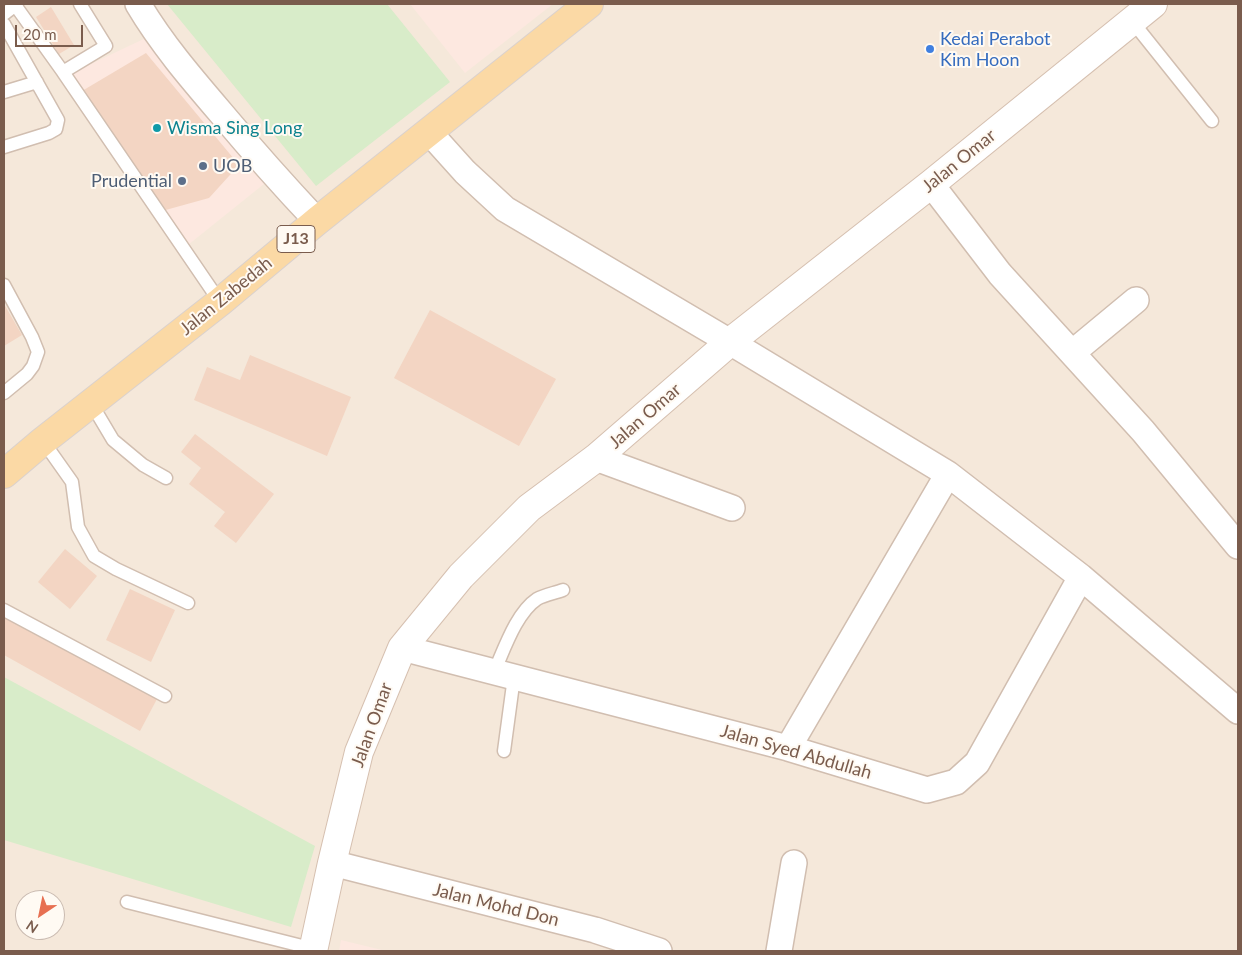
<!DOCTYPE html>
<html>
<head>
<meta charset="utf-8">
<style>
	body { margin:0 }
	#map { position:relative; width:1242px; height:955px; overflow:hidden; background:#fdf6ec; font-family:Lato,sans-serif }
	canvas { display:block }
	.frame { position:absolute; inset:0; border:5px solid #7a5c4d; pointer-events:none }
	.north { position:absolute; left:15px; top:890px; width:50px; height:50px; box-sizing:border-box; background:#fffaf3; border:1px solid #cabbb1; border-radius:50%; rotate:214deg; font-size:14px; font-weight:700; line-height:20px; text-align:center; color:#7a5c4d }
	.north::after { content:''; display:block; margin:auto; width:18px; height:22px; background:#e76f51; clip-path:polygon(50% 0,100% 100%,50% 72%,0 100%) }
	.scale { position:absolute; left:15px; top:25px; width:68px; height:22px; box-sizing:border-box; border:2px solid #7a5c4d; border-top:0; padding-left:6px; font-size:15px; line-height:18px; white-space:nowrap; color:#7a5c4d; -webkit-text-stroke:4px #fffaf3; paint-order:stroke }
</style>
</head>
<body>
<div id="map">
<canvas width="1242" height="955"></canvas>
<div class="frame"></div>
<div class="north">N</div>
<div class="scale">20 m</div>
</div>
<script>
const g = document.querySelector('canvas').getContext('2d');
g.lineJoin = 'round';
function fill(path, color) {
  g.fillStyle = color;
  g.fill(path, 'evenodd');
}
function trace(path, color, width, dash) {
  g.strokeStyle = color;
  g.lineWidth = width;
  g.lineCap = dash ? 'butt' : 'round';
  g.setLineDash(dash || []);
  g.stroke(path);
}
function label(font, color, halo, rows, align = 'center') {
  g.font = font + ' Lato,sans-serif';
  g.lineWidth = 4;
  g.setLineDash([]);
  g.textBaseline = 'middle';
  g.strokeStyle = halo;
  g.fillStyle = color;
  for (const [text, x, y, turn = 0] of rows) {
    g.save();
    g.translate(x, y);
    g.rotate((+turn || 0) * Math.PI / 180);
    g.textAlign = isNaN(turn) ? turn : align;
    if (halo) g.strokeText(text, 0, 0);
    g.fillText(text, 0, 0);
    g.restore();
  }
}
const residential = new Path2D(`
	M4 4H1238V951H4ZM25 900H55V930H25Z`);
const commercial = new Path2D(`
	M410 4H553L465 73Z
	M150 36 269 180 188 245 72 73Z
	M341 940 386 951H339Z`);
const green = new Path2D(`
	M167 4H387L450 82 316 186Z
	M4 677 315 846 291 927 4 840Z`);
const building = new Path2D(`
	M51 7 74 45 59 54 36 17Z
	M146 53 239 165 209 198 162 211 82 91Z
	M4 304 22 335 4 346Z
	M430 310 556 379 519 446 394 378Z
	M250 355 351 397 327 456 194 400 207 367 240 380Z
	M195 434 274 494 236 543 214 526 225 512 189 484 201 468 181 452Z
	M65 549 97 576 70 609 38 582Z
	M130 589 175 610 151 662 106 640Z
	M4 613 157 699 140 731 4 655Z`);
const lane = new Path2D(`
	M15 5 63 72 220 302
	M4 14 17 4
	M1132 21 1212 121
	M4 24 58 120 56 129 49 133 4 147
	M63 72 106 46 80 4
	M4 92 37 82
	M4 285 32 337 38 352 33 366 27 374 4 393
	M91 403 113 440 143 465 166 478
	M43 441 72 482 78 527 94 556 116 569 188 603
	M4 610 165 696
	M494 672C504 650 516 613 537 599 544 595 555 593 563 590
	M504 751 514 677
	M127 902 314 949`);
const street = new Path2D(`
	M138 4C161 43 191 78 221 113 252 150 284 186 317 221
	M429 132 465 172 505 209 730 342 948 474 1081 577 1238 711
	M931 184 1000 274 1143 431 1238 546
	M1072 353 1136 300
	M596 458 732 508
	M402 648 788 748 927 790 956 782 977 763 1081 577
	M788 748 948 474
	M332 863 595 930 659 951
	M779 951 794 863`);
const secondary = new Path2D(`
	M313 951 332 863 359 752 402 648 461 576 529 508 596 458 730 342 931 184 1153 4`);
const primary = new Path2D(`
	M4 474 43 441 220 302 317 221 589 4`);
const markers = [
	[930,49,5,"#3f7fe0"],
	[157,128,5,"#0f9aa8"],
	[203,166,5,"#5c6f8a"],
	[182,181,5,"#5c6f8a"]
];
const shields = [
	[296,239,38]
];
const shieldNames = [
	["J13",296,239]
];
const shopNames = [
	["Kedai Perabot",940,39],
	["Kim Hoon",940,60]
];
const cultureNames = [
	["Wisma Sing Long",167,128]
];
const streetNames = [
	["Jalan Omar",959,161,-39],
	["Jalan Zabedah",226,296,-39],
	["Jalan Omar",645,416,-41],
	["Jalan Omar",372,725,-70],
	["Jalan Syed Abdullah",796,752,16],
	["Jalan Mohd Don",496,905,14]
];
const serviceNames = [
	["UOB",213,166],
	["Prudential",172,181,"right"]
];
fill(residential, '#f5e8da');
fill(commercial, '#fde8e0');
fill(green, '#d8ecc9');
fill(building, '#f3d5c3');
trace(lane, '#d1beb0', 15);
trace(street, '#d1beb0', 28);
trace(secondary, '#d6c0b0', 30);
trace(primary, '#dad1cd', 30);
trace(lane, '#fff', 12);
trace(street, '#fff', 25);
trace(secondary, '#fff', 28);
trace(primary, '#fbd9a5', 28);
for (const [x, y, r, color] of markers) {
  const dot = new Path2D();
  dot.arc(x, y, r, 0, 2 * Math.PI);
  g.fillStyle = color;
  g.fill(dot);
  trace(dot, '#fffaf3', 2);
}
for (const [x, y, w] of shields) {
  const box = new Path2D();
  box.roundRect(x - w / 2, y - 13.5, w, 27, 4);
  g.fillStyle = '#fffaf3';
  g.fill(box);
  trace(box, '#7a5c4d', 1);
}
label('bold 16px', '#7a5c4d', null, shieldNames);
label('18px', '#366cbe', '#fffaf3', shopNames, 'left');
label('18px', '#0d838f', '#fffaf3', cultureNames, 'left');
label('18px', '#7a5c4d', '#fffaf3', streetNames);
label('18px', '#4e5e75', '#fffaf3', serviceNames, 'left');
</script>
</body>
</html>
